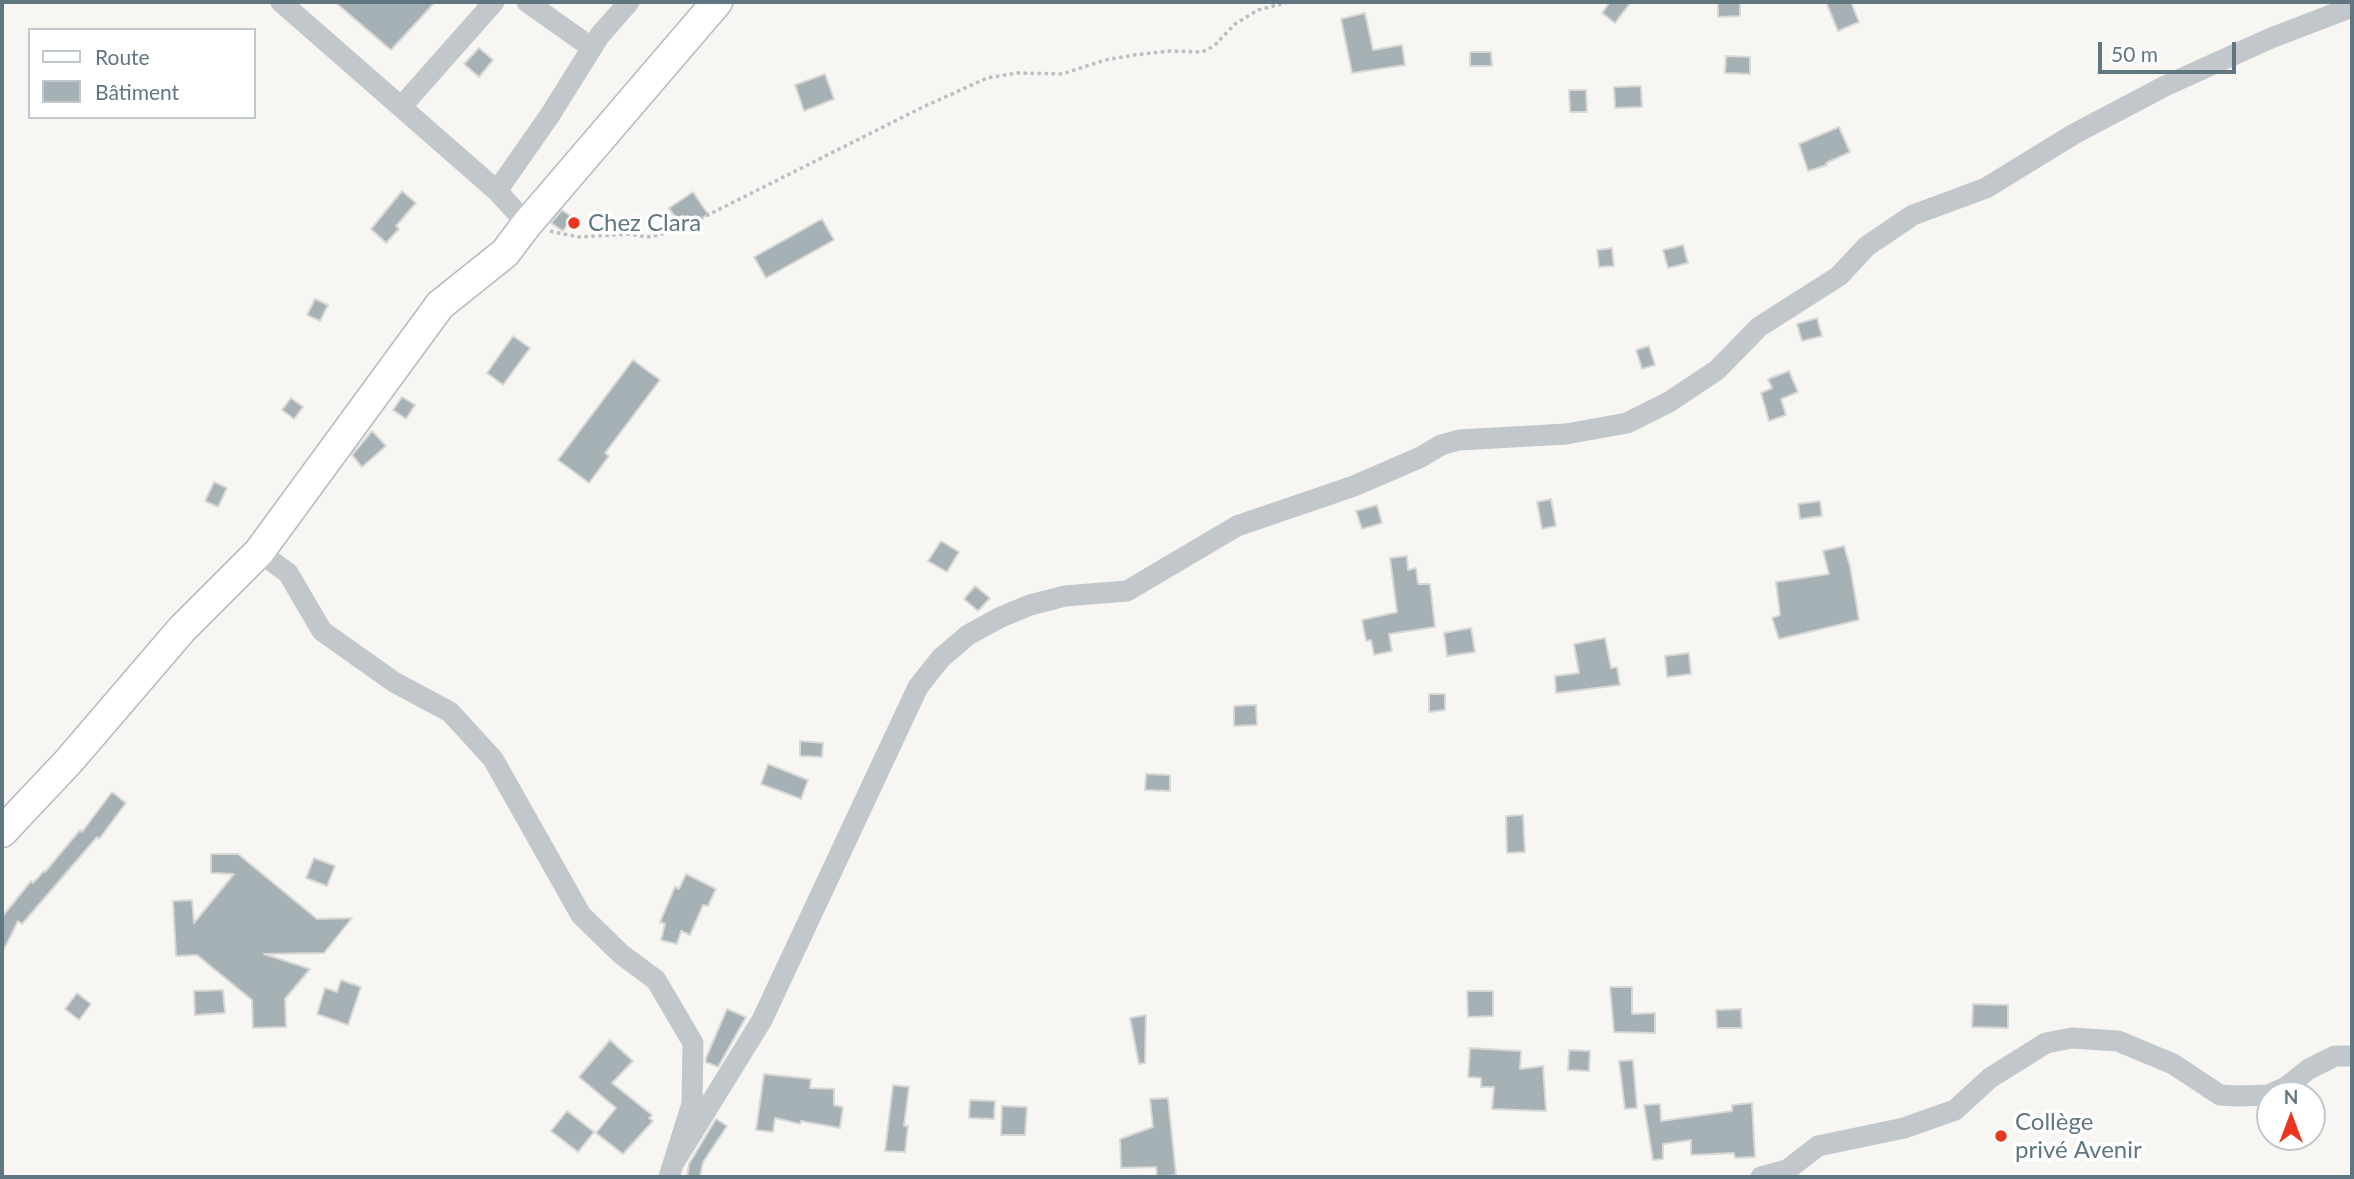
<!DOCTYPE html>
<html>
<head>
<meta charset="utf-8">
<style>
	body { margin:0 }
	#map { position:relative; width:2354px; height:1179px; overflow:hidden; background:#f7f6f3; font-family:Lato,sans-serif }
	canvas { display:block }
	.frame { position:absolute; inset:0; border:4px solid #607680; pointer-events:none }
	.legend { position:absolute; left:28px; top:28px; width:228px; height:91px; box-sizing:border-box; background:#fff; border:2px solid #bfc8cc; margin:0; padding:9px 12px; list-style:none; font-size:21px; color:#607680 }
	.legend li { display:flex; align-items:center; gap:14px; height:35px }
	.legend b { width:35px; border:2px solid #bfc8cc }
	.north { position:absolute; left:2256px; top:1081px; width:70px; height:70px; box-sizing:border-box; background:#fff; border:2px solid #bfc8cc; border-radius:50%; rotate:0deg; font-size:19px; font-weight:700; line-height:28px; text-align:center; color:#607680 }
	.north::after { content:''; display:block; margin:auto; width:24px; height:32px; background:#eb351f; clip-path:polygon(50% 0,100% 100%,50% 72%,0 100%) }
	.scale { position:absolute; left:2098px; top:42px; width:138px; height:32px; box-sizing:border-box; border:4px solid #607680; border-top:0; padding-left:9px; font-size:21px; line-height:24px; white-space:nowrap; color:#607680; -webkit-text-stroke:5px #fff; paint-order:stroke }
</style>
</head>
<body>
<div id="map">
<canvas width="2354" height="1179"></canvas>
<div class="frame"></div>
<ul class="legend">
<li><b style="height:9px;background:#fff"></b>Route</li>
<li><b style="height:19px;background:#a6b1b6"></b>Bâtiment</li>
</ul>
<div class="north">N</div>
<div class="scale">50 m</div>
</div>
<script>
const g = document.querySelector('canvas').getContext('2d');
g.lineJoin = 'round';
function fill(path, color) {
  g.fillStyle = color;
  g.fill(path, 'evenodd');
}
function trace(path, color, width, dash) {
  g.strokeStyle = color;
  g.lineWidth = width;
  g.lineCap = dash ? 'butt' : 'round';
  g.setLineDash(dash || []);
  g.stroke(path);
}
function label(font, color, halo, rows, align = 'center') {
  g.font = font + ' Lato,sans-serif';
  g.lineWidth = 7;
  g.setLineDash([]);
  g.textBaseline = 'middle';
  g.strokeStyle = halo;
  g.fillStyle = color;
  for (const [text, x, y, turn = 0] of rows) {
    g.save();
    g.translate(x, y);
    g.rotate((+turn || 0) * Math.PI / 180);
    g.textAlign = isNaN(turn) ? turn : align;
    if (halo) g.strokeText(text, 0, 0);
    g.fillText(text, 0, 0);
    g.restore();
  }
}
const building = new Path2D(`
	M335 2H435L391 50Z
	M1610 2H1631L1615 23 1602 13Z
	M1718 2H1740V16L1718 17Z
	M1826 2H1851L1859 22 1838 31Z
	M1365 13 1373 50 1402 45 1405 65 1352 73 1341 19Z
	M479 48 493 60 479 77 464 64Z
	M1470 52H1491L1492 66H1470Z
	M1726 56 1750 57V74L1725 73Z
	M825 74 834 99 804 111 795 85Z
	M1641 86 1642 107 1615 108 1614 87Z
	M1569 90H1586L1587 112H1570Z
	M1839 127 1850 152 1826 163 1827 165 1808 171 1799 144Z
	M402 191 416 203 396 226 399 229 386 243 371 229Z
	M693 192 708 214 684 230 669 208Z
	M562 210 572 217 563 231 551 223Z
	M822 219 834 240 766 278 754 257Z
	M1683 245 1688 263 1668 268 1663 250Z
	M1612 248 1614 266 1599 267 1597 250Z
	M315 299 328 305 320 321 307 315Z
	M1817 318 1822 336 1802 341 1797 324Z
	M513 336 530 348 503 385 487 373Z
	M1649 346 1655 365 1642 369 1636 350Z
	M633 360 660 380 605 453 609 456 589 483 558 460Z
	M1789 371 1798 392 1781 399 1786 415 1769 421 1761 393 1772 388 1768 379Z
	M402 397 415 405 406 419 393 410Z
	M291 398 303 407 294 419 282 410Z
	M372 431 386 446 362 467 352 455Z
	M214 482 227 488 218 507 205 501Z
	M1551 499 1556 526 1542 529 1537 502Z
	M1820 501 1822 516 1800 519 1798 504Z
	M1377 505 1382 523 1362 529 1356 511Z
	M941 541 959 552 947 572 928 561Z
	M1844 546 1850 566 1859 620 1779 639 1772 618 1780 615 1776 582 1829 574 1823 551Z
	M1407 556 1408 570 1416 568 1418 584H1430L1435 627 1389 634 1392 651 1374 655 1371 640 1366 641 1362 620 1397 612 1390 558Z
	M975 586 990 598 978 611 964 599Z
	M1471 628 1475 652 1447 656 1444 633Z
	M1605 638 1611 668 1617 667 1620 685 1556 693 1555 676 1579 673 1574 644Z
	M1689 653 1691 674 1667 677 1665 656Z
	M1429 694H1445V710L1429 712Z
	M1256 705 1257 725 1234 726V706Z
	M800 741 823 743 822 757 800 756Z
	M768 764 808 780 801 799 761 784Z
	M1146 774 1170 775V791L1145 790Z
	M112 792 126 803 99 839 97 837 22 924 18 921 2 953V917L31 881 33 883 44 871 45 872 80 830 82 832Z
	M1523 815 1525 852 1507 853 1506 816Z
	M211 854H238L317 919 352 918 324 953 264 954 310 969 285 999 286 1027 253 1028 252 1000 197 955 176 956 173 901 192 900 194 923 234 874 211 873Z
	M314 858 335 866 327 886 306 878Z
	M686 874 716 889 708 906 703 905 690 935 681 931 677 944 661 940 665 924 660 922 675 887 679 889Z
	M341 980 361 987 348 1025 317 1014 325 988 337 992Z
	M1610 987H1632V1014L1655 1013V1033L1614 1032Z
	M223 990 225 1013 195 1015 194 991Z
	M1467 991H1493V1016L1468 1017Z
	M77 993 91 1004 79 1020 65 1009Z
	M1973 1004 2008 1005V1028L1972 1027Z
	M727 1009 746 1017 718 1067 706 1062V1058Z
	M1741 1009 1742 1028H1717L1716 1010Z
	M1146 1015 1145 1063 1139 1064 1130 1018Z
	M610 1040 633 1061 612 1083 652 1115 649 1118 653 1121 623 1154 596 1133 616 1108 579 1077Z
	M1470 1048 1521 1051 1520 1069 1543 1066 1546 1111 1492 1109 1494 1087H1481V1078L1468 1077Z
	M1569 1050 1590 1051 1589 1071 1568 1070Z
	M1633 1060 1637 1108 1625 1109 1619 1061Z
	M764 1074 811 1079 810 1088 834 1089V1105L843 1107 840 1128 801 1121 800 1124 775 1118 773 1132 756 1130Z
	M893 1085 909 1087 904 1126H908L905 1152 885 1151Z
	M1168 1098 1176 1175 1157 1177 1156 1167 1121 1168 1120 1139 1153 1127 1150 1099Z
	M970 1100 995 1101 994 1119 969 1118Z
	M1752 1103 1755 1157 1735 1158 1734 1153 1691 1155V1140L1663 1144V1159L1653 1160 1644 1105 1660 1104 1661 1121 1732 1111V1105Z
	M1002 1106 1027 1107 1025 1135H1001Z
	M567 1111 594 1132 578 1152 551 1131Z
	M716 1119 727 1126 703 1162 700 1177H687L689 1164Z`);
const path = new Path2D(`
	M550 231 578 237 630 234 647 237 659 235 692 223 921 108 987 78 1017 73 1062 74 1105 60 1134 55 1170 51 1202 52 1214 46 1235 24 1258 10 1289 2`);
const minor = new Path2D(`
	M281 2 497 191 527 224
	M527 2 592 48
	M401 107 494 2
	M497 191 550 115 600 35 629 2
	M259 552 288 573 322 631 394 682 450 712 493 759 581 915 621 954 656 980 693 1043 692 1104 669 1177
	M675 1161 762 1020 918 687 941 658 968 635 1001 617 1030 605 1065 596 1127 591 1237 526 1354 486 1421 457 1441 445 1459 440 1566 434 1627 423 1669 402 1717 370 1759 327 1839 276 1867 246 1913 215 1986 188 2074 134 2165 86 2271 38 2352 7
	M1761 1177 1787 1170 1818 1146 1904 1128 1955 1110 1990 1078 2046 1043 2072 1038 2118 1041 2173 1064 2220 1095 2237 1096 2268 1095 2286 1087 2309 1069 2335 1056H2352`);
const secondary = new Path2D(`
	M2 832 68 762 182 629 259 552 440 305 505 253 527 224 717 2`);
const markers = [
	[574,223,7,"#eb351f"],
	[2001,1136,7,"#eb351f"]
];
const poiNames = [
	["Chez Clara",588,223],
	["Collège",2015,1122],
	["privé Avenir",2015,1150]
];
fill(building, '#a6b1b6');
trace(building, '#d8d8d6', 2);
trace(secondary, '#b4bbbe', 33);
trace(path, '#bbbfc1', 3.5, [3.5, 3.5]);
trace(minor, '#c1c7ca', 21);
trace(secondary, '#fff', 30);
for (const [x, y, r, color] of markers) {
  const dot = new Path2D();
  dot.arc(x, y, r, 0, 2 * Math.PI);
  g.fillStyle = color;
  g.fill(dot);
  trace(dot, '#fff', 2.5);
}
label('24px', '#607680', '#fff', poiNames, 'left');
</script>
</body>
</html>
